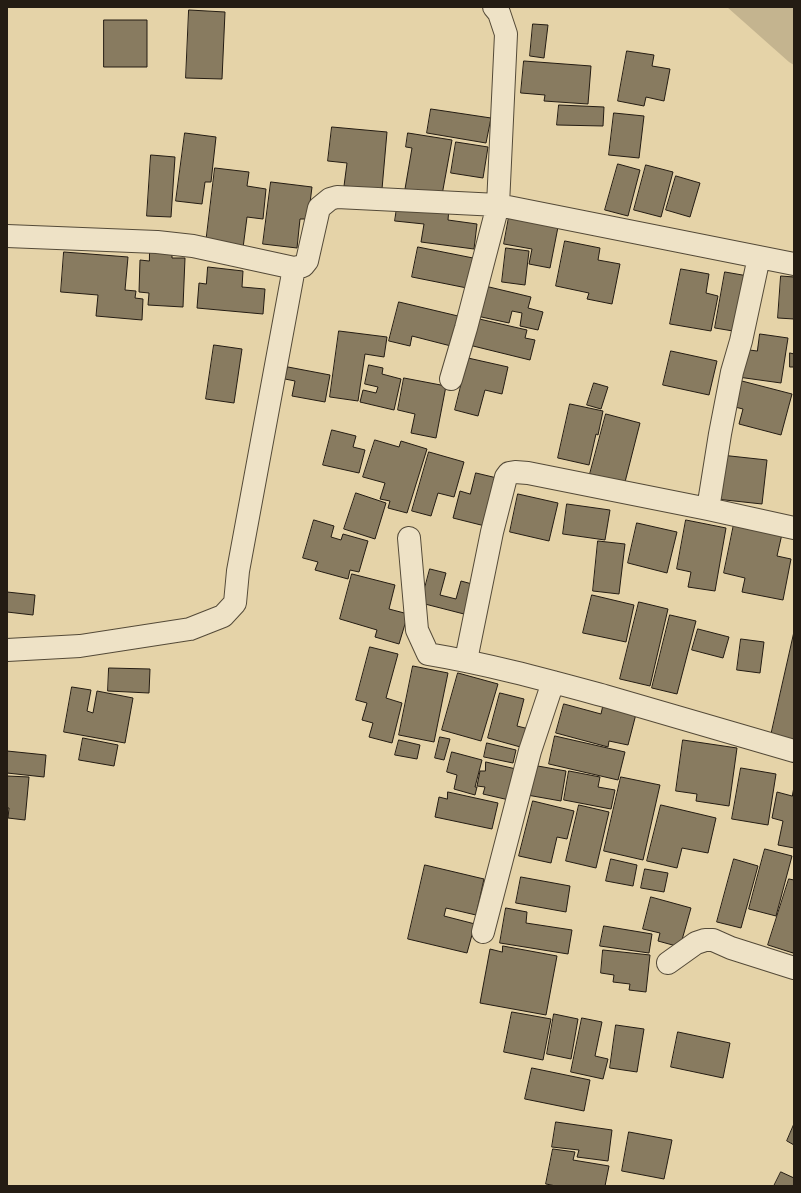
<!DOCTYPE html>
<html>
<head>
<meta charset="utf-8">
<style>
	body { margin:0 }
	#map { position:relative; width:801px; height:1193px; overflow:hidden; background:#e5d3a8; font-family:"IM FELL Double Pica",serif }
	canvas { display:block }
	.frame { position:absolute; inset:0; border:8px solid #241c13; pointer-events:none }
</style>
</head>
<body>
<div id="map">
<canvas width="801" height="1193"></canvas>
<div class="frame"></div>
</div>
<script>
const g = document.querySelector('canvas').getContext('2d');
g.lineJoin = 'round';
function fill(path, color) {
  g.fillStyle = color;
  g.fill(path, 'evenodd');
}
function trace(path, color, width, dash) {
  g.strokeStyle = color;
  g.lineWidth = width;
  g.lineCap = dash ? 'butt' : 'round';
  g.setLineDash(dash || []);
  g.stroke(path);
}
const green = new Path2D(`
	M727 7H794V65L789 62Z`);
const building = new Path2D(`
	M189 10 225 12 222 79 186 78Z
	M104 20H147V67H104Z
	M533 24 548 25 544 58 530 56Z
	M627 51 654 55 652 66 670 69 664 101 646 97 644 106 618 101Z
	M524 61 591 66 588 104 544 101 545 95 521 93Z
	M559 105 604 107 603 126 557 125Z
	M431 109 491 118 486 143 427 133Z
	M614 113 644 116 639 158 609 155Z
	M332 127 387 132 382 189 344 186 347 163 328 161Z
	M185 133 216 137 211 182H205L202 204 176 201Z
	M408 133 452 140 442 195 405 189 412 148 406 147Z
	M456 142 488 147 483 178 451 173Z
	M151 155 175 157 171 217 147 216Z
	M618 164 640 170 628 216 605 210Z
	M646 165 673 172 661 217 634 210Z
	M215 168 249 172 247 186 266 189 263 219 247 217 243 248 206 243Z
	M676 176 700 183 690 217 666 210Z
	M271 182 312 187 308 219H300L297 248 263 244Z
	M398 201 449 208 448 220 477 224 474 249 421 242 424 224 395 221Z
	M509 217 558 227 550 268 529 264 532 249 504 244Z
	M565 241 600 248 598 260 620 264 612 304 587 299 589 293 556 286Z
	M418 247 473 258 467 288 412 277Z
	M150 248 172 249V258H185L183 307 148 305 149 293 139 292 140 260 149 261Z
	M506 248 529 251 525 285 502 282Z
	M64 252 128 257 125 290 136 291 135 298 143 299 142 320 96 316 98 295 61 292Z
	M208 267 243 271 242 287 265 289 263 314 197 308 199 283 206 284Z
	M681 269 709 274 706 293 718 296 711 331 670 324Z
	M725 272 748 276 739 332 715 328Z
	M781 276 794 277V319L778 318Z
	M485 286 531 297 528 308 543 312 538 330 520 326 522 313 512 311 509 323 477 316Z
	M399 302 458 316 451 346 412 336 410 346 389 341Z
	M475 318 527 330 525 338 535 340 530 360 469 345Z
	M339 331 387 337 384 357 365 354 358 401 330 397Z
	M760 334 788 338 781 383 738 377 742 349 757 351Z
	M214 345 242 349 234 403 206 399Z
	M671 351 717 361 709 395 663 385Z
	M790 353 794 354V367H790Z
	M468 358 508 367 502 394 485 390 478 416 455 410Z
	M369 365 383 368 382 374 401 379 394 410 360 402 363 390 376 393 378 387 365 384Z
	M288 367 330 375 325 402 292 396 295 381 285 379Z
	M404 378 446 386 436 438 411 433 415 414 398 410Z
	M738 380 792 394 781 435 739 424 743 409 731 406Z
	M594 383 608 387 601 409 587 405Z
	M570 404 603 411 598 435 596 434 589 465 558 458Z
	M606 414 640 423 625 482 590 474Z
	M332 430 356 436 353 447 365 450 359 473 323 465Z
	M375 440 399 447 401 441 427 449 407 513 388 508 390 501 380 499 385 483 363 477Z
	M429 452 464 462 454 497 438 493 431 516 412 511Z
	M721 455 767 460 762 504 716 499Z
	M476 473 497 478 485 526 453 518 460 491 470 494Z
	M356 493 386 503 375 539 344 529Z
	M518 494 558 503 549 541 510 532Z
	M567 504 610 510 605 540 563 534Z
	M314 520 334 526 331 537 341 540 343 534 368 541 359 572 350 570 348 579 315 570 318 562 303 558Z
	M686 520 726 528 715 591 688 587 691 572 677 569Z
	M637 523 677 532 667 573 628 563Z
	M734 524 782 534 777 556 791 559 783 600 742 592 745 578 724 573Z
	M598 541 625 544 619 594 593 591Z
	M430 569 446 573 440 595 456 599 461 581 472 584 464 614 421 603Z
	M352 574 395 585 389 609 408 614 399 644 375 637 377 630 340 619Z
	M7 592 35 595 33 615 7 612Z
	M592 595 634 605 626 642 583 633Z
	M639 602 668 609 650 686 620 679Z
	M670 615 696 621 677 694 652 688Z
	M698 629 729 637 723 658 692 650Z
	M794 632V746L770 740Z
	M741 639 764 642 760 673 737 670Z
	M370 647 398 654 386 698 402 703 392 743 369 737 373 723 362 720 367 703 356 700Z
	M413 666 448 673 434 742 399 735Z
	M109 668 150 669 149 693 108 691Z
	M458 673 498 684 481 741 442 730Z
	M72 687 91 690 87 711 93 713 97 691 133 698 125 743 64 732Z
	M500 693 524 699 517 726 529 729 524 748 488 738Z
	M564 704 601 714 603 705 636 714 628 745 609 741 608 747 556 733Z
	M555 736 625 752 618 780 549 764Z
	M440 737 450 739 444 760 435 758Z
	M83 738 118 745 114 766 79 760Z
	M399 740 420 745 417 759 395 755Z
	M683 740 737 748 729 806 696 801 697 794 676 791Z
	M487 743 516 750 513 763 484 757Z
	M7 751 46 755 44 777 7 773Z
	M452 752 482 760 475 787H477L475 795 454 789 457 775 447 772Z
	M486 762 516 769 509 800 483 794 485 787 477 786 480 771H485Z
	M532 765 566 771 561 801 527 795Z
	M741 768 776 774 768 825 732 819Z
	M569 771 600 777 598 787 615 790 611 809 564 800Z
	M7 776 29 777 25 820 8 818 9 808H7Z
	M621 777 660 785 643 860 604 851Z
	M794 787V848L778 845 783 821 772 818 777 792 792 796Z
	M448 792 498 803 492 829 435 817 439 797 447 799Z
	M533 801 574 811 567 839 557 837 551 863 519 856Z
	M579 805 609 812 596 868 566 861Z
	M661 805 716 818 708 853 682 848 677 868 647 861Z
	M765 849 792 856 776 916 749 909Z
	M611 859 637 865 633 886 606 881Z
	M734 859 758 866 741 928 717 922Z
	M425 865 484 879 476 915 446 908 444 916 475 924 467 953 408 939Z
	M645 869 668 873 664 892 641 888Z
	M521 877 570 886 566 912 516 903Z
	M789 879 794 880V950L793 953 768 945Z
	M651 897 691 908 680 947 658 941 660 933 643 929Z
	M506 908 527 912 526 923 572 930 568 954 500 943Z
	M604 926 652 934 649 953 600 946Z
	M503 946 557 956 546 1015 480 1003 490 949 502 952Z
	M603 950 650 955 646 992 629 990 630 984 613 982 614 975 601 973Z
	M512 1012 551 1019 543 1060 504 1052Z
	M554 1014 578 1019 571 1059 547 1054Z
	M582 1018 602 1022 595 1056 608 1059 603 1079 571 1072Z
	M616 1025 644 1029 637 1072 610 1068Z
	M678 1032 730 1043 723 1078 671 1067Z
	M532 1068 590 1080 584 1111 525 1099Z
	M556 1122 612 1130 608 1161 577 1157 579 1150 552 1147Z
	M794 1124V1145L787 1141Z
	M629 1132 672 1140 664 1179 622 1171Z
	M553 1149 575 1152 573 1160 609 1166 605 1186H556L546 1184Z
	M781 1172 794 1178V1186H774Z`);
const street = new Path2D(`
	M7 236 157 242 193 246 294 268 303 266 307 261 319 208 330 199 337 197 498 205 794 264
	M451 379 466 328 498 205 506 34 499 13 494 7
	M708 509 720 434 732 372 741 341 759 257
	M409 538 417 630 428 654C488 664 546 680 605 696 668 714 731 733 794 751
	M7 650 80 646 190 629 223 616 235 603 238 571 294 268
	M466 660 492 532 506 477 509 473 515 472 528 473 708 509 794 528
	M483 932 530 751 553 682
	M668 963 696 943 705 940H713L731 948 794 968`);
fill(green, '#c4b48f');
fill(building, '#887b60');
trace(building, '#241c13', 1);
trace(street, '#544a38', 24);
trace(street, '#eee2c6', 22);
</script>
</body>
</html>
